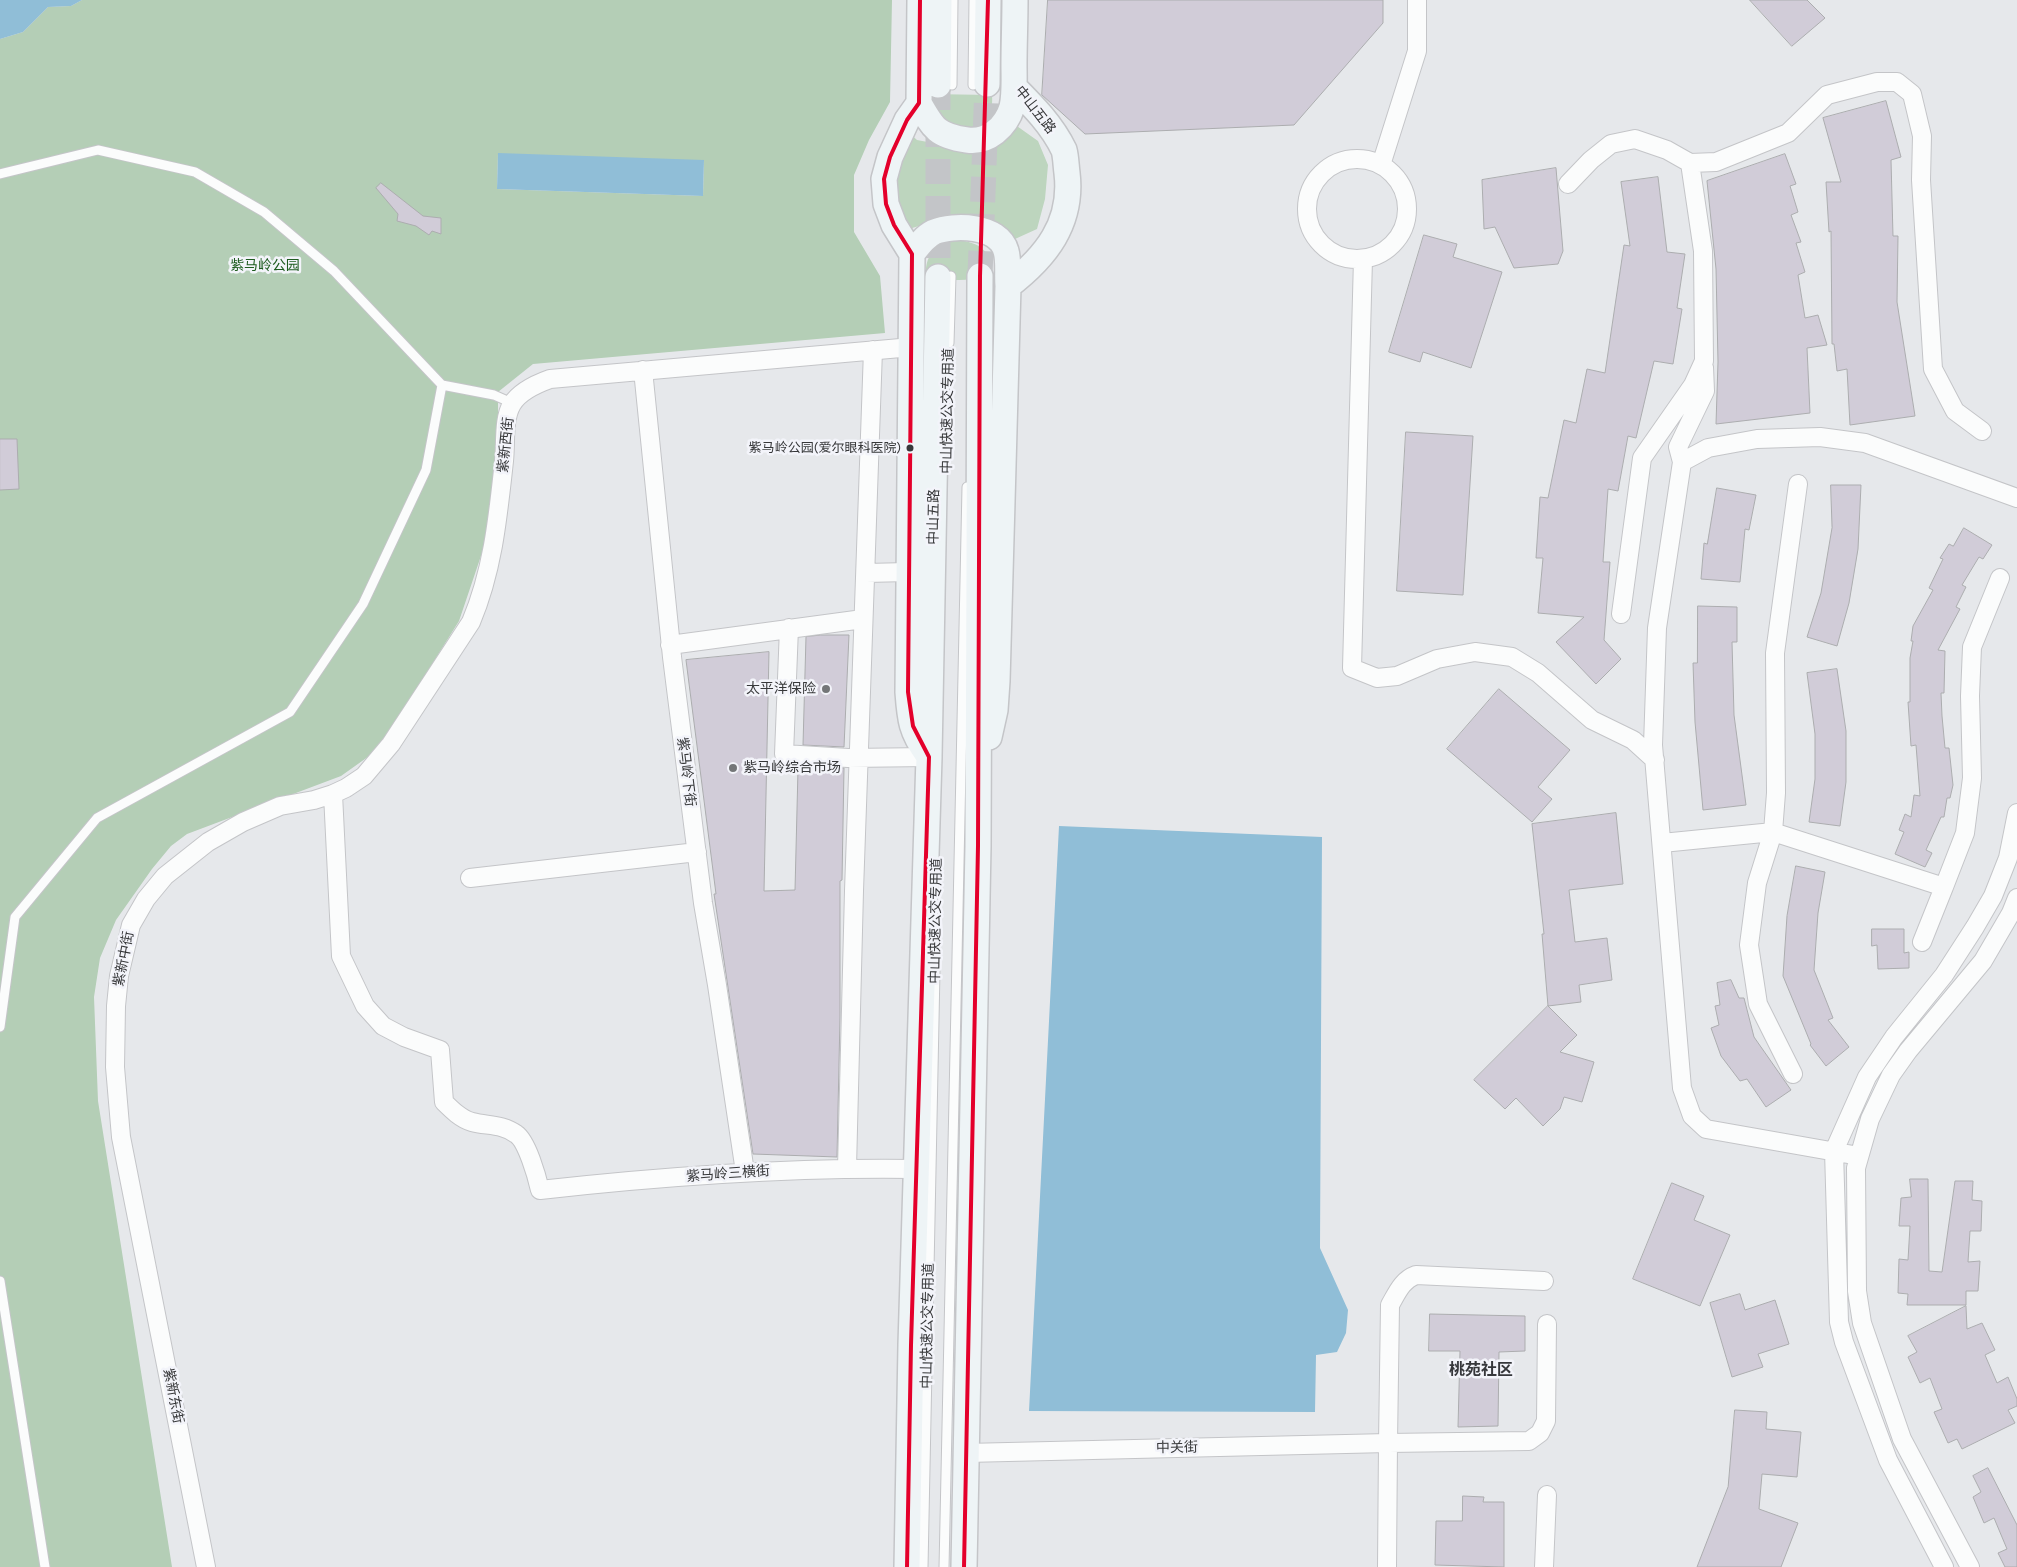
<!DOCTYPE html>
<html>
<head>
<meta charset="utf-8">
<style>
	body { margin:0 }
	canvas { display:block; background:#e6e8eb }
</style>
</head>
<body>
<canvas width="2017" height="1567"></canvas>
<script>
const g = document.querySelector('canvas').getContext('2d');
g.lineJoin = 'round';
function fill(path, color) {
  g.fillStyle = color;
  g.fill(path, 'evenodd');
}
function trace(path, color, width, dash) {
  g.strokeStyle = color;
  g.lineWidth = width;
  g.lineCap = dash ? 'butt' : 'round';
  g.setLineDash(dash || []);
  g.stroke(path);
}
function label(font, color, halo, rows, align = 'center') {
  g.font = font + ' Karla,"Noto Sans SC",sans-serif';
  g.lineWidth = 5;
  g.setLineDash([]);
  g.textBaseline = 'middle';
  g.strokeStyle = halo;
  g.fillStyle = color;
  for (const [text, x, y, turn = 0] of rows) {
    g.save();
    g.translate(x, y);
    g.rotate((+turn || 0) * Math.PI / 180);
    g.textAlign = isNaN(turn) ? turn : align;
    if (halo) g.strokeText(text, 0, 0);
    g.fillText(text, 0, 0);
    g.restore();
  }
}
const green = new Path2D(`
	M928 94 992 95C993 108 990 128 976 132 967 135 953 133 944 133Z
	M1014 124 1038 141 1048 165 1045 199 1037 229 1015 239 1002 226 946 218 902 231 890 190 906 130 917 140 964 149Z
	M950 239C978 242 993 247 991 279L926 281C924 260 931 247 950 239Z`);
const forest = new Path2D(`
	M82 0H892L890 102 869 140 854 175V232L880 276 885 333 533 364 498 392V445L485 544 459 621 379 749 341 776 187 834 171 846 152 869 116 920 100 958 94 997 98 1101 172 1567H0V39L23 32 48 7 71 6ZM498 154 704 161 703 196 497 189Z`);
const water = new Path2D(`
	M0 0H82L71 6 48 7 23 32 0 39Z
	M498 153 704 160 703 196 497 189Z
	M1059 826 1322 837 1320 1248 1348 1310 1346 1333 1337 1352 1316 1355 1315 1412 1029 1411Z`);
const building = new Path2D(`
	M1048 0H1383V23L1294 125 1085 134 1042 95Z
	M1750 0H1807L1825 18 1792 46Z
	M1886 101 1901 157 1891 160 1893 236H1898L1897 302 1915 416 1850 425 1847 369 1837 371 1834 344H1832L1831 231 1829 232 1826 182H1841L1823 118Z
	M1785 154 1796 184 1790 186 1798 212 1791 215 1801 242 1796 243 1805 272 1798 275 1805 318 1818 315 1827 345 1807 348 1810 413 1716 424 1718 362 1716 269 1707 181Z
	M1556 168 1563 251 1558 264 1514 268 1495 227 1484 229 1482 180Z
	M1658 177 1667 252 1685 254 1677 308 1682 309 1673 364 1654 361 1636 438 1628 436 1618 491 1608 489 1603 562H1610L1604 640 1621 659 1596 684 1556 642 1584 617 1538 613 1543 558H1536L1540 497 1548 498 1564 420 1576 423 1587 369 1605 373 1624 245 1630 246 1621 182Z
	M381 183 423 216 441 218V234L432 231 429 235 416 226 397 221 398 214 376 188Z
	M1424 235 1457 244 1453 257 1502 272 1471 368 1423 352 1420 362 1389 352Z
	M1406 432 1473 436 1463 595 1397 591Z
	M0 439H17L19 489 0 490Z
	M1831 485H1861L1858 549 1849 603 1837 646 1807 637 1821 593 1832 528Z
	M1717 488 1756 495 1749 530 1745 529 1740 582 1701 579 1704 543 1707 544Z
	M1964 528 1992 545 1983 559 1979 557 1962 585 1966 587 1956 607 1960 609 1938 650 1945 651 1944 693H1941L1942 716 1945 748H1949L1953 785 1950 798H1947L1944 817H1941L1926 850 1932 853 1925 867 1895 854 1904 832 1899 830 1905 814 1911 817 1914 795 1920 796 1916 745 1911 746 1908 702H1910V658L1913 641H1911L1913 626 1933 590 1929 588 1943 559 1940 558 1949 544 1953 546Z
	M1698 606 1737 607V642H1732L1734 715 1746 805 1703 810 1695 722 1693 663H1697Z
	M821 635H849L844 747 803 745 806 637Z
	M769 652 764 891 795 890 798 769H802V766L844 768 842 880 840 881V1017L837 1157 753 1154 714 894H716L686 660Z
	M1837 669 1846 731V782L1840 826 1809 822 1815 779V734L1807 673Z
	M1499 689 1570 750 1538 787 1552 799 1532 822 1447 749Z
	M1616 813 1623 884 1569 890 1575 942 1607 938 1612 980 1579 985 1581 1002 1548 1006 1542 934H1544L1532 824Z
	M1796 866 1825 872 1818 913 1814 970 1833 1018 1828 1020 1849 1047 1826 1066 1810 1045 1811 1044 1783 976 1787 916Z
	M1872 929H1904V953L1909 952V968L1878 969 1877 945 1872 946Z
	M1731 980 1739 998H1744L1754 1037 1791 1090 1766 1107 1747 1079 1740 1081 1721 1056 1711 1028 1719 1025 1715 1006 1720 1005 1717 983Z
	M1548 1006 1577 1035 1560 1052 1594 1062 1582 1102 1564 1097 1560 1109 1543 1126 1516 1098 1505 1109 1474 1080Z
	M1910 1179H1928L1929 1271 1942 1272 1955 1181H1973L1972 1200 1982 1201 1981 1231H1970L1968 1262 1980 1261 1978 1291H1966V1305H1907L1908 1294 1898 1293 1899 1259 1908 1260 1910 1226H1899L1901 1198 1911 1197Z
	M1672 1183 1704 1196 1694 1220 1730 1235 1700 1306 1633 1279Z
	M1740 1294 1745 1310 1775 1300 1789 1344 1758 1354 1763 1367 1732 1377 1710 1303Z
	M1966 1306 1967 1329 1982 1323 1995 1350 1985 1355 1997 1383 2008 1377 2017 1399V1406L2008 1410 2015 1423 1962 1449 1957 1439 1948 1443 1934 1412 1942 1409 1930 1378 1920 1383 1908 1357 1917 1352 1908 1336Z
	M1430 1314 1525 1316V1351L1499 1352 1498 1426 1458 1427 1460 1351H1429Z
	M1735 1410 1767 1412 1766 1429 1801 1432 1797 1477 1762 1474 1759 1509 1798 1523 1781 1567H1697L1728 1487Z
	M1988 1468 2017 1525V1567H2005L1998 1553 2007 1549 1994 1518 1984 1523 1973 1497 1981 1492 1973 1476Z
	M1463 1496 1484 1497 1483 1502H1504V1567L1435 1565 1436 1521H1462Z`);
const secondaryTunnel = new Path2D(`
	M938 85V277
	M980 276 987 84`);
const lane = new Path2D(`
	M952 85 953 0
	M973 85 974 0
	M0 174 98 150 195 172 264 212 334 271 442 385 494 395 512 403
	M949 343 951 276
	M0 1027 15 917 97 818 290 712 363 604 426 470 442 385
	M0 1281 45 1567
	M923 1567 936 921
	M944 1567 967 487`);
const street = new Path2D(`
	M1307 209a50 50 0 1 1 100 0a50 50 0 1 1-100 0Z
	M1381 165 1417 51V0
	M1568 184 1591 160 1611 144 1635 139 1667 150 1690 163 1716 162 1788 133 1827 95 1877 82H1897L1912 94 1922 136 1921 180 1933 369 1955 411 1982 431
	M1363 259 1352 668 1377 678 1397 676 1437 659 1475 652 1512 657 1538 673 1592 720 1633 740 1655 760
	M643 370 672 657 703 903 717 985 745 1172
	M1682 462 1678 447 1705 391 1704 367
	M866 573 908 572
	M1621 614 1642 458 1693 385 1704 361 1703 251 1690 163
	M789 628 784 754 848 758 929 757
	M670 645 863 619
	M333 794 341 956 365 1006 383 1026 404 1037 440 1050 444 1102C452 1110 461 1119 472 1122 487 1126 503 1124 516 1134 527 1141 537 1177 540 1190 665 1176 790 1167 917 1169
	M1662 843 1773 832 1944 887 1965 833 1972 778 1970 696 1972 647 2000 578
	M470 878 697 852
	M1922 942 1944 887
	M1793 1074 1758 1004 1749 945 1757 883 1773 832 1776 793 1775 653 1798 484
	M1859 1156 1706 1129 1692 1116 1682 1088 1653 745 1657 628 1682 462 1708 448 1757 439 1820 437 1865 443 2017 498
	M847 1168 854 891 873 350
	M966 1453 1388 1443 1390 1305C1397 1293 1402 1280 1416 1275L1544 1281
	M206 1567 121 1137 115 1067 116 1006 119 976 131 925 146 899 165 876 208 842 243 822 280 806 314 800 333 794 346 788 364 776 391 744 471 622C493 570 498 516 504 461 506 443 503 419 512 404 520 391 536 384 550 379L912 347
	M1387 1567 1388 1443 1529 1441 1540 1433 1546 1421 1547 1324
	M1544 1567 1547 1495
	M1944 1567 1888 1460 1844 1342 1839 1322 1834 1151 1867 1077 1894 1037 1944 975 1975 927 1993 896 2008 858 2017 813
	M1970 1567 1902 1439 1862 1323 1857 1291 1856 1168 1870 1119 1891 1075 1908 1051 1983 961 2011 913 2017 898`);
const secondary = new Path2D(`
	M920 0 919 103 907 120 890 157 884 179 886 204 894 225 912 254 908 692C910 720 911 731 928 755
	M987 84 988 0
	M938 85 939 0
	M919 103C933 128 937 136 967 140 988 143 1006 127 1012 107 1015 94 1014 79 1014 65 1014 43 1015 22 1015 0
	M912 254C918 246 924 237 934 232 954 224 999 225 1006 251 1009 261 1007 275 1008 286L997 681 995 710 989 737
	M1008 286C1046 257 1073 223 1067 173 1066 166 1066 157 1064 150 1052 125 1033 106 1014 87
	M907 1567 911 1345 929 757 938 277
	M964 1567 978 846 980 276`);
const bus1 = new Path2D(`
	M907 1567 911 1345 929 757 913 726 908 692 912 254 894 225 886 204 884 179 890 157 907 120 919 103 920 0
	M964 1567 978 846 980 276 988 0`);
const markers = [
	[910,448,4.5,"#37383a"],
	[826,689,5,"#747678"],
	[733,768,5,"#747678"]
];
const busNames = [
	["紫马岭公园(爱尔眼科医院)",901,448]
];
const streetNames = [
	["中山五路",1035,110,52],
	["中山快速公交专用道",948,411,-89],
	["紫新西街",506,445,-84],
	["中山五路",934,517,-89],
	["紫马岭下街",686,772,83],
	["中山快速公交专用道",936,921,-89],
	["紫新中街",124,959,-79],
	["紫马岭三横街",728,1174,-4],
	["中山快速公交专用道",928,1326,-89],
	["紫新东街",173,1396,79],
	["中关街",1177,1448,-1]
];
const parkNames = [
	["紫马岭公园",265,266]
];
const poiNames = [
	["太平洋保险",816,689],
	["紫马岭综合市场",743,768,"left"]
];
const quarterNames = [
	["桃苑社区",1481,1370]
];
fill(green, '#bdd5be');
fill(forest, '#b4ceb6');
fill(water, '#90bed7');
fill(building, '#d1ccd8');
trace(building, '#acadaf', 1);
trace(secondaryTunnel, '#c3c5c8', 25, [25, 12]);
trace(lane, '#c4c5c8', 11);
trace(street, '#c4c5c8', 20);
trace(secondary, '#c4c5c8', 28);
trace(lane, '#fbfcfc', 9);
trace(street, '#fbfcfc', 18);
trace(secondary, '#eef4f6', 25);
trace(bus1, '#e4002b', 4);
for (const [x, y, r, color] of markers) {
  const dot = new Path2D();
  dot.arc(x, y, r, 0, 2 * Math.PI);
  g.fillStyle = color;
  g.fill(dot);
  trace(dot, '#f3f4fa', 2);
}
label('13px', '#37383a', '#f3f4fa', busNames, 'right');
label('14px', '#37383a', '#f3f4fa', streetNames);
label('14px', '#1e5c1f', '#f3f4fa', parkNames);
label('14px', '#37383a', '#f3f4fa', poiNames, 'right');
label('bold 16px', '#36373b', '#f3f4fa', quarterNames);
</script>
</body>
</html>
